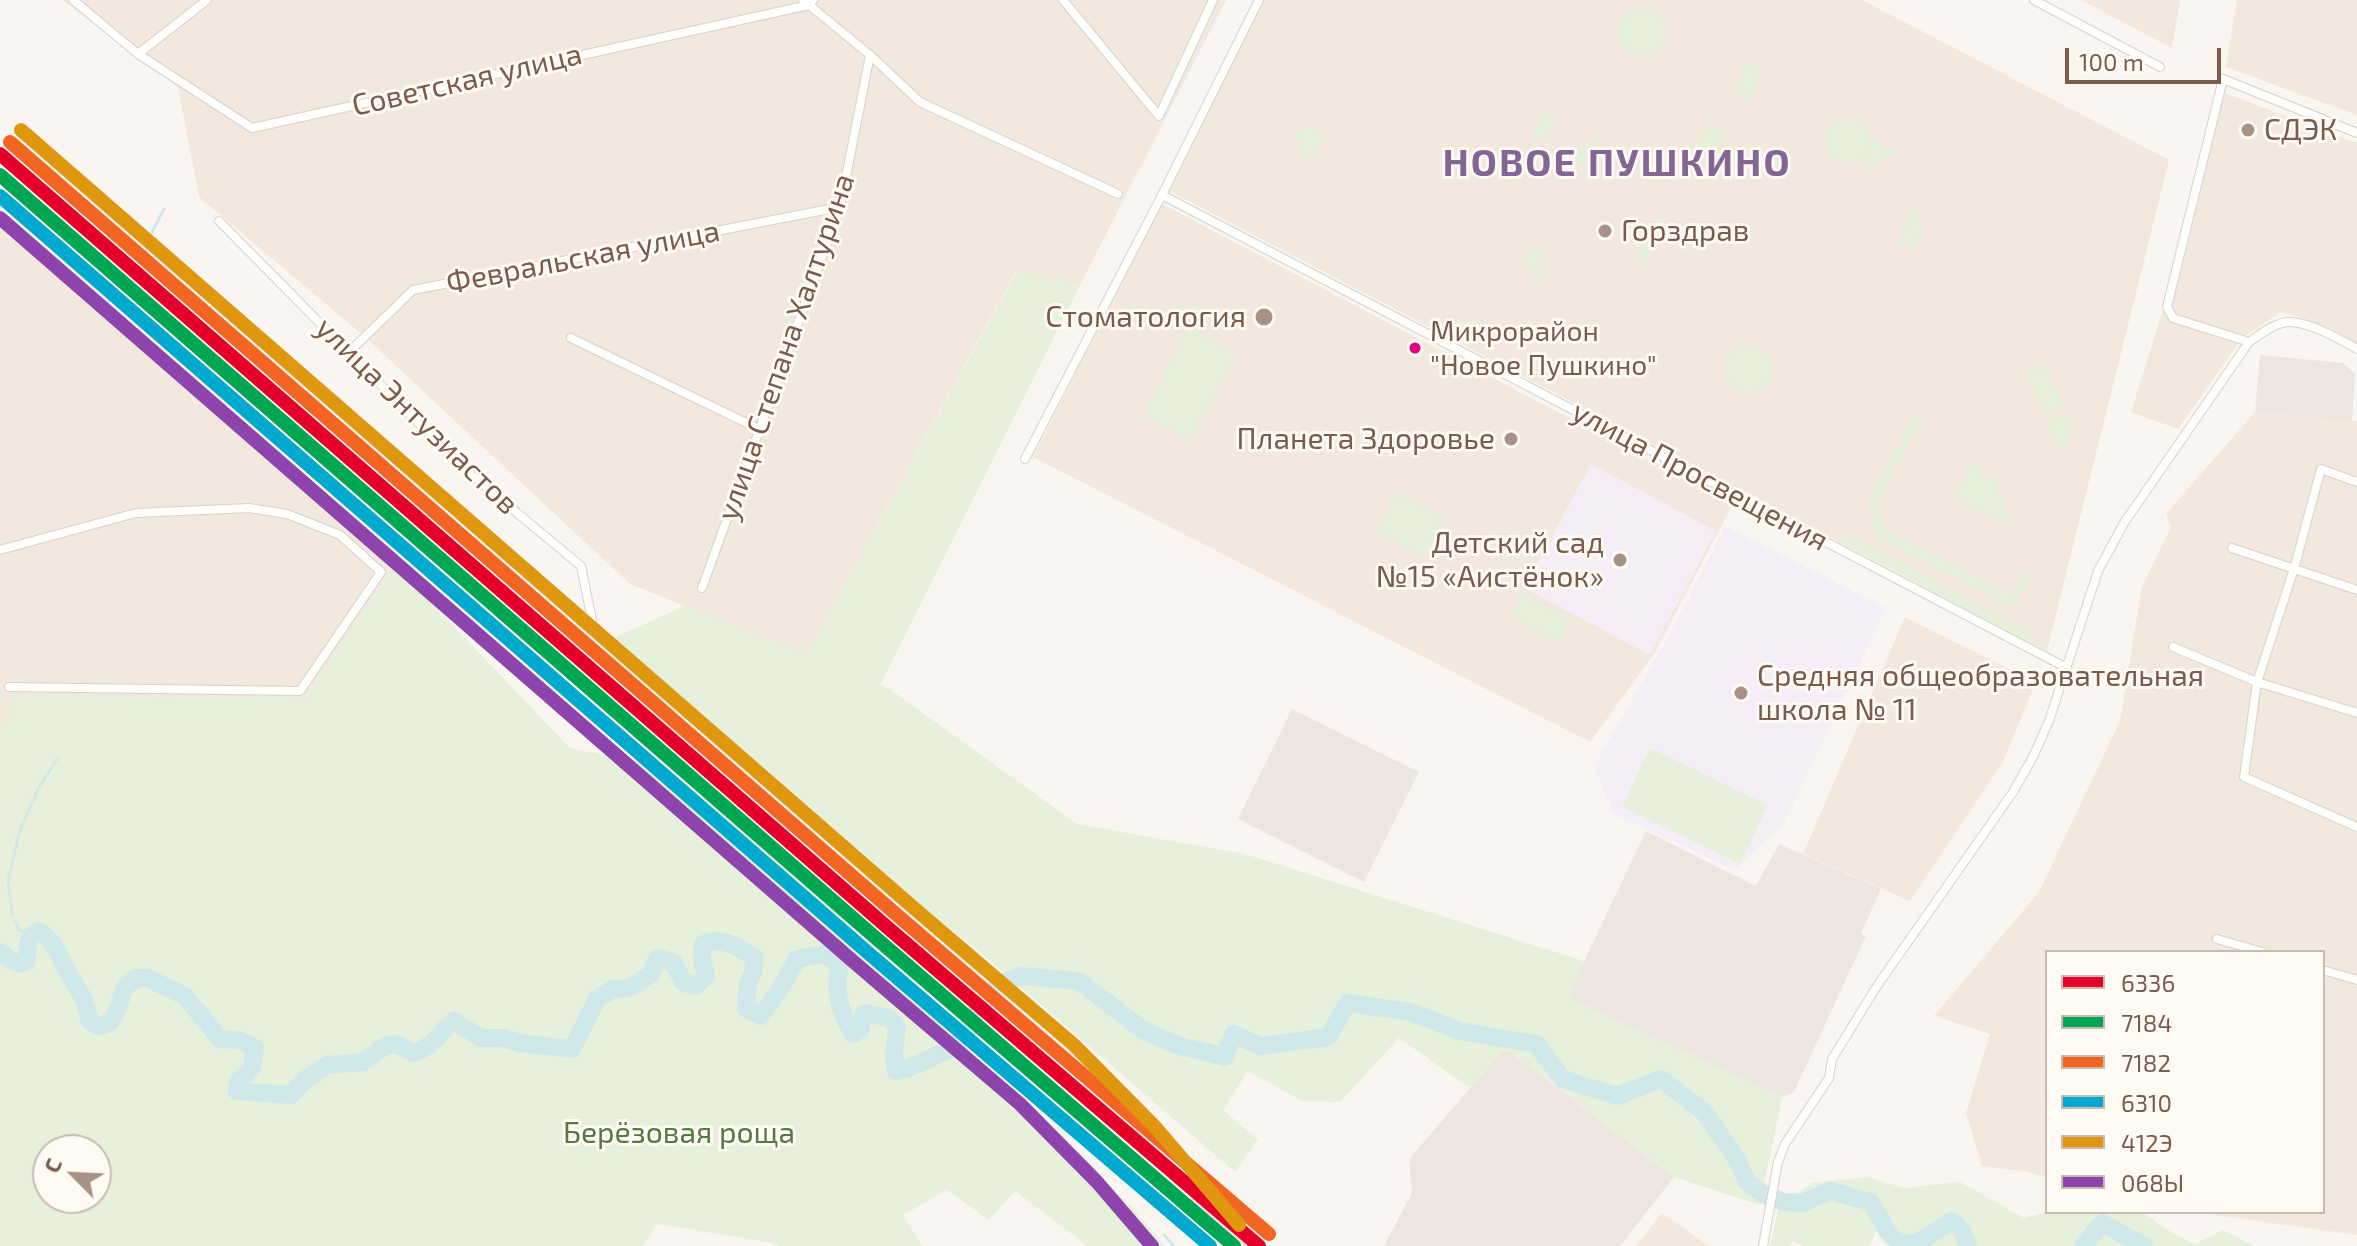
<!DOCTYPE html>
<html>
<head>
<meta charset="utf-8">
<style>
	body { margin:0 }
	#map { position:relative; width:2357px; height:1246px; overflow:hidden; background:#f9f5f0; font-family:"Exo 2",sans-serif }
	canvas { display:block }
	.legend { position:absolute; left:2045px; top:950px; width:280px; height:264px; box-sizing:border-box; background:#fffaf3; border:2px solid #cabbb1; margin:0; padding:10px 14px; list-style:none; font-size:24px; color:#7a5c4d }
	.legend li { display:flex; align-items:center; gap:16px; height:40px }
	.legend b { width:40px; border:2px solid #cabbb1 }
	.north { position:absolute; left:32px; top:1134px; width:80px; height:80px; box-sizing:border-box; background:#fffaf3; border:2px solid #cabbb1; border-radius:50%; rotate:294deg; font-size:22px; font-weight:700; line-height:32px; text-align:center; color:#7a5c4d }
	.north::after { content:''; display:block; margin:auto; width:28px; height:36px; background:#a69286; clip-path:polygon(50% 0,100% 100%,50% 72%,0 100%) }
	.scale { position:absolute; left:2065px; top:48px; width:156px; height:36px; box-sizing:border-box; border:4px solid #7a5c4d; border-top:0; padding-left:10px; font-size:24px; line-height:28px; white-space:nowrap; color:#7a5c4d; -webkit-text-stroke:6px #fffaf3; paint-order:stroke }
</style>
</head>
<body>
<div id="map">
<canvas width="2357" height="1246"></canvas>
<ul class="legend">
<li><b style="height:10px;background:#e4002b"></b>6336</li>
<li><b style="height:10px;background:#00a651"></b>7184</li>
<li><b style="height:10px;background:#f26522"></b>7182</li>
<li><b style="height:10px;background:#00a9ce"></b>6310</li>
<li><b style="height:10px;background:#de970f"></b>412Э</li>
<li><b style="height:10px;background:#8e44ad"></b>068Ы</li>
</ul>
<div class="north">С</div>
<div class="scale">100 m</div>
</div>
<script>
const g = document.querySelector('canvas').getContext('2d');
g.lineJoin = 'round';
function fill(path, color) {
  g.fillStyle = color;
  g.fill(path, 'evenodd');
}
function trace(path, color, width, dash) {
  g.strokeStyle = color;
  g.lineWidth = width;
  g.lineCap = dash ? 'butt' : 'round';
  g.setLineDash(dash || []);
  g.stroke(path);
}
function label(font, color, halo, rows, align = 'center') {
  g.font = font + ' "Exo 2",sans-serif';
  g.lineWidth = 6;
  g.setLineDash([]);
  g.textBaseline = 'middle';
  g.strokeStyle = halo;
  g.fillStyle = color;
  for (const [text, x, y, turn = 0] of rows) {
    g.save();
    g.translate(x, y);
    g.rotate((+turn || 0) * Math.PI / 180);
    g.textAlign = isNaN(turn) ? turn : align;
    if (halo) g.strokeText(text, 0, 0);
    g.fillText(text, 0, 0);
    g.restore();
  }
}
const residential = new Path2D(`
	M62 0H1226L1080 285 1016 271 806 655 630 584 364 336 199 197 178 87Z
	M1265 0H1862L2169 160 2047 651 1168 190Z
	M2081 0H2180L2172 48Z
	M2237 0H2357V115L2226 67Z
	M2222 92 2357 143V344L2331 328 2281 312 2242 338 2178 429 2131 412 2171 284Z
	M1162 204 1733 504 1654 654 1590 742 1033 457Z
	M0 220 395 565 306 698 16 696 0 735Z
	M2255 412 2357 421V1235L2194 1212H2323V952H2047V1177L2027 1172 1982 1166 1966 1113 1990 1034 1934 1016 2039 892 2120 721 2142 587 2171 527 2166 514Z
	M1905 617 2036 682 2003 762 1910 901 1803 854Z
	M1662 1213 1709 1246H1636Z`);
const industrial = new Path2D(`
	M2260 355 2343 363 2355 374 2352 421 2255 412Z
	M1292 709 1419 772 1364 882 1238 819Z
	M1646 831 1756 886 1779 844 1881 889 1861 933 1866 936 1794 1092 1782 1097 1572 1000 1570 991Z
	M1501 1052H1510L1674 1177 1620 1246H1384L1412 1193 1409 1159Z
	M1193 1197 1241 1240 1249 1246H1224L1189 1203Z`);
const education = new Path2D(`
	M1591 464 1716 531 1650 655 1524 588Z
	M1725 526 1886 608 1784 823 1735 870 1613 814 1594 766 1672 630Z`);
const green = new Path2D(`
	M1618 32a24 24 0 1 1 48 0a24 24 0 1 1-48 0Z
	M1747 62 1764 71 1748 100 1732 91Z
	M1548 109 1555 122 1548 137 1533 139C1532 126 1538 115 1548 109Z
	M1825 140a22 22 0 1 1 44 0a22 22 0 1 1-44 0Z
	M1709 124 1726 132 1710 162 1694 153Z
	M1314 125 1323 140 1315 156H1300L1302 140 1294 137 1303 128Z
	M1598 137C1599 151 1594 162 1580 167L1567 164 1570 158Z
	M1873 140 1896 152 1868 169 1860 164Z
	M1916 207 1924 230 1914 249 1898 241Z
	M1657 218 1667 223 1646 264 1636 258Z
	M1535 246 1546 252 1547 255 1540 260 1537 267 1541 275 1551 279 1539 281 1527 268V255Z
	M1017 271 1080 285 880 685 888 688 1077 824 1245 854 1584 961 1570 991 1572 1000 1782 1097 1760 1205 1674 1177 1510 1052H1501L1470 1088 1399 1038 1340 1102 1302 1101 1248 1071 1223 1110 1258 1140 1235 1172 975 948 593 647 685 606 806 655Z
	M1188 328 1236 353 1191 440 1143 415Z
	M1724 369a24 24 0 1 1 48 0a24 24 0 1 1-48 0Z
	M2044 363 2065 405 2045 415 2024 373Z
	M2065 413 2071 416 2073 420 2067 447 2061 450 2047 422Z
	M1925 414 1877 504 1885 530 2012 595 2025 572 2031 575 2017 602 2009 605 1878 538 1867 504 1913 418Z
	M1974 458 1985 480 1995 475 1998 481 1997 487 2013 521 2007 518 2004 523 1954 497Z
	M1397 492 1445 518 1424 557 1376 531Z
	M1846 532 2033 634 2028 642 1840 542Z
	M395 565 570 748 664 767 794 867 970 1053 1129 1204 1165 1246H1088L1015 1191 989 1220 947 1190 903 1215 922 1246H779L773 1243 657 1224 643 1246H0V735L15 696 306 698ZM96 1150V1198H48V1150Z
	M1522 594 1570 619 1558 642 1510 617Z
	M1650 748 1768 805 1740 864 1622 807Z
	M1868 1177 1904 1188 1960 1182 2024 1218 2047 1212H2142L2174 1234 2195 1244 2223 1230 2255 1246H1904L1876 1231 1869 1246H1803L1793 1241 1789 1246H1770L1778 1210 1811 1183Z`);
const stream = new Path2D(`
	M138 263 146 252 149 238 164 209
	M105 306 123 280
	M12 915 8 881 19 833 39 787 57 759
	M15 921 20 931 32 934
	M1164 1235 1174 1246`);
const river = new Path2D(`
	M0 952 12 961 21 964 27 961C28 948 26 936 38 931 56 941 56 951 65 967 76 988 86 996 89 1020L98 1026 110 1023 117 1011 124 988 136 978H147L185 996 220 1039 239 1040 255 1048 252 1068 238 1081 237 1091 291 1095 305 1080 327 1065 363 1062 385 1046 397 1044 413 1053C438 1044 435 1035 454 1021L481 1038H503L520 1043 572 1049 597 999 613 989 630 988 651 974 657 958 673 962 684 983 696 986 706 976 702 959 703 944C723 936 738 947 755 958L753 973 748 983 746 1008 761 1016 781 987 797 959 823 954 835 961 839 970C834 992 841 1016 854 1034L861 1028 864 1013 889 1018 897 1027 894 1054 896 1071 909 1068 952 1048 967 1033 972 1019 998 984 1021 976 1079 981 1143 1030 1176 1045 1225 1057 1233 1034 1261 1046 1328 1037 1348 1003 1410 1012 1460 1031 1536 1044 1563 1079 1617 1096 1661 1079 1703 1111 1737 1159 1747 1182 1765 1195 1784 1202 1802 1203 1830 1191 1871 1202 1887 1231 1900 1244 1918 1243 1951 1221 1962 1230 1968 1246
	M2083 1246 2102 1223 2144 1246`);
const minor = new Path2D(`
	M73 0 138 54 252 128 809 5 813 0
	M803 0 870 55 920 102 1118 194
	M1063 0 1159 116 1213 0
	M2034 0 2160 67
	M138 54 207 0
	M1162 195 2067 668
	M219 221 463 468 581 566 592 620
	M571 338 761 430
	M2249 342 2173 318 2167 307 2223 79 2357 133
	M349 352 413 290 840 207
	M1025 459 1162 195 1259 0
	M2357 482 2321 469 2294 569 2257 682 2244 777 2357 827
	M2232 548 2357 590
	M0 550 136 513 249 508 287 514 340 535 381 572 300 691 9 687
	M702 588 840 207 870 55
	M2173 647 2257 682 2357 713
	M2217 939 2262 952
	M2323 970 2357 980
	M1763 1246 1778 1162 1785 1144 1829 1078 1832 1059 1877 986 2013 792 2033 757 2049 721 2098 571 2124 523 2249 342C2260 335 2275 322 2290 322 2309 322 2340 339 2357 349`);
const rail1 = new Path2D(`
	M0 154 887 927 1259 1246`);
const rail2 = new Path2D(`
	M0 175 877 939 1234 1246`);
const rail3 = new Path2D(`
	M10 142 897 915 1269 1234`);
const rail4 = new Path2D(`
	M0 196 866 951 1210 1246`);
const rail5 = new Path2D(`
	M21 130 908 903 1074 1045 1156 1128 1239 1225`);
const rail6 = new Path2D(`
	M0 218 855 963 1020 1104 1097 1182 1152 1246`);
const markers = [
	[2248,130,8,"#a69286"],
	[1605,231,8,"#a69286"],
	[1264,317,10,"#a69286"],
	[1415,348,7,"#e5007d"],
	[1511,439,8,"#a69286"],
	[1620,560,8,"#a69286"],
	[1741,693,8,"#a69286"]
];
const busNames = [
	["Микрорайон",1430,332],
	["\"Новое Пушкино\"",1430,366]
];
const streetNames = [
	["Советская улица",467,80,-13],
	["Февральская улица",583,257,-11],
	["улица Степана Халтурина",786,347,-71],
	["улица Энтузиастов",417,416,44],
	["улица Просвещения",1700,476,28]
];
const poiNames = [
	["СДЭК",2264,130],
	["Горздрав",1621,231],
	["Стоматология",1246,317,"right"],
	["Планета Здоровье",1495,439,"right"],
	["Детский сад",1604,543,"right"],
	["№15 «Аистёнок»",1604,577,"right"],
	["Средняя общеобразовательная",1757,676],
	["школа № 11",1757,710]
];
const parkNames = [
	["Берёзовая роща",679,1133]
];
const districtNames = [
	["НОВОЕ ПУШКИНО",1617,163]
];
fill(residential, '#f2e8de');
fill(industrial, '#ede5e0');
fill(education, '#f6eef6');
fill(green, '#e7f0db');
trace(stream, '#d0e8ea', 3);
trace(river, '#d0e8ea', 18);
trace(minor, '#d7d1cb', 10);
trace(minor, '#fefefd', 8);
trace(rail1, '#e4002b', 14);
trace(rail2, '#00a651', 14);
trace(rail3, '#f26522', 14);
trace(rail4, '#00a9ce', 14);
trace(rail5, '#de970f', 14);
trace(rail6, '#8e44ad', 14);
for (const [x, y, r, color] of markers) {
  const dot = new Path2D();
  dot.arc(x, y, r, 0, 2 * Math.PI);
  g.fillStyle = color;
  g.fill(dot);
  trace(dot, '#fffaf3', 3);
}
label('28px', '#7a5c4d', '#fffaf3', busNames, 'left');
label('30px', '#7a5c4d', '#fffaf3', streetNames);
label('30px', '#7a5c4d', '#fffaf3', poiNames, 'left');
label('30px', '#537a41', '#fffaf3', parkNames);
g.letterSpacing = '2px';
label('bold 38px', '#846695', '#fffaf3', districtNames);
g.letterSpacing = '0px';
</script>
</body>
</html>
